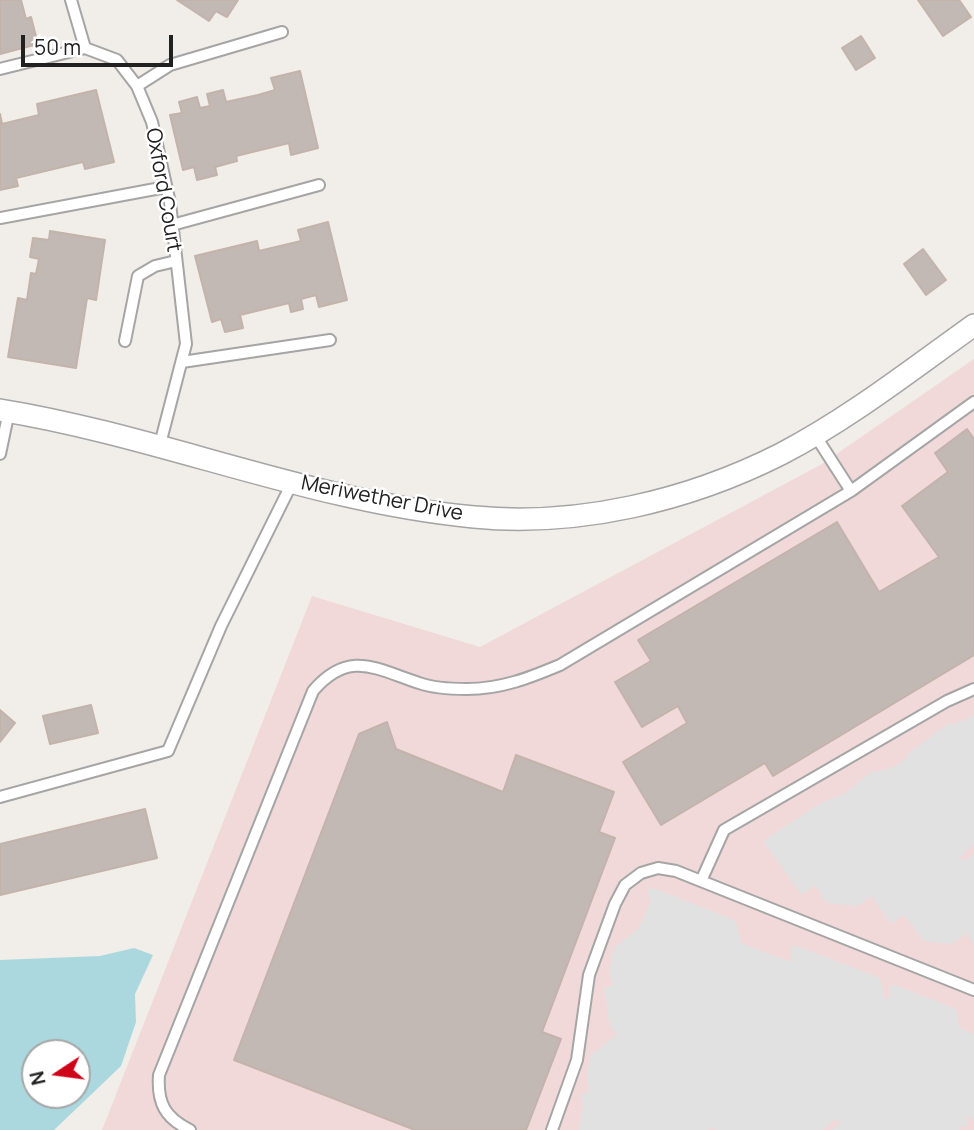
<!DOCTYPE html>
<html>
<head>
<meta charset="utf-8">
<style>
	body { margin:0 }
	#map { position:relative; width:974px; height:1130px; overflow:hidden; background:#f1ede8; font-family:Manrope,sans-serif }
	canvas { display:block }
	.north { position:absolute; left:21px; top:1039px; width:70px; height:70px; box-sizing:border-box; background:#fff; border:2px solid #a6a6a6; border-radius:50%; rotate:257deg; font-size:19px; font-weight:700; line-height:28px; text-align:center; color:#212121 }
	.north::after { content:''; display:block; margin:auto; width:24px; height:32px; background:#ce041a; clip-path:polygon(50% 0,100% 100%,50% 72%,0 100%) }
	.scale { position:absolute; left:21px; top:35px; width:152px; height:32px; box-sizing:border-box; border:4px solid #212121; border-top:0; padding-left:9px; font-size:21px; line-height:24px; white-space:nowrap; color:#212121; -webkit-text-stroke:5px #fff; paint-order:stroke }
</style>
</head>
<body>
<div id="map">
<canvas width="974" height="1130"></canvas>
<div class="north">N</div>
<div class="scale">50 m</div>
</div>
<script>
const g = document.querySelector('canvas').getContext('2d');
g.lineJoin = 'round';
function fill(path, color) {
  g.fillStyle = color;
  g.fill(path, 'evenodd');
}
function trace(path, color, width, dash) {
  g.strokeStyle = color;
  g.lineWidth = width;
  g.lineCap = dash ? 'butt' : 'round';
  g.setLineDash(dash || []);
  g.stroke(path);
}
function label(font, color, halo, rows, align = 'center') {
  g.font = font + ' Manrope,sans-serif';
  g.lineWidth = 5;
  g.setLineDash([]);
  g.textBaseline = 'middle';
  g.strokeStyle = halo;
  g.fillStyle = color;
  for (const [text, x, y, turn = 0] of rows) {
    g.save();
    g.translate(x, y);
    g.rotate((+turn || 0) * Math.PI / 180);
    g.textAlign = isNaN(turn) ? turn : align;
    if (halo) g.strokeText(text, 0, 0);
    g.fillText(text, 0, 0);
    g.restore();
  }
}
const commercial = new Path2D(`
	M974 359V1130H102L312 596 480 647 822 464Z`);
const parking = new Path2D(`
	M974 715V844L959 858 964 861 974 854V944L966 933 952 944 924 941 904 915 891 924 871 896 858 906 827 903 815 885 802 895 763 841 821 803 846 793 869 773 894 767 907 758 906 755 951 722 953 725Z
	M654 888 736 921 741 943 791 962V947L797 946 880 978 885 1000 890 997 889 986 895 985 956 1009 959 1027 974 1035V1120L968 1116V1126L960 1127V1130H832L840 1123 836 1118 823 1130H715L712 1127 708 1130H579L583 1108 581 1094 589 1092 587 1076 590 1056 618 1033 610 1028 604 988 612 986 609 971 614 948 639 928 650 904 648 890Z`);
const water = new Path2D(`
	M134 948 153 955 135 994 136 1022 121 1066 54 1130H0V960L100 956ZM35 1053H77V1095H35Z`);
const building = new Path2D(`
	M0 0H21L26 19 31 17 38 44 0 54Z
	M177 0H238L227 17 216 11 209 21Z
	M918 0H959L971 17 943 36Z
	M861 36 875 58 856 70 842 48Z
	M300 71 318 148 291 155 289 143 236 156 237 161 215 167 217 175 197 180 194 167 183 170 170 115 182 113 179 102 197 97 200 108 210 106 207 94 223 90 226 102 258 95 275 90 271 78Z
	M96 90 114 162 85 169 83 162 16 178 18 186 0 190V114L2 124 39 115 37 104Z
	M328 222 347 300 319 307 316 295 301 299 303 309 291 312 289 303 240 315 243 328 225 332 221 319 212 322 195 256 257 241 259 251 301 241 298 230Z
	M50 231 105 240 96 300 87 298 76 368 8 357 18 298 27 300 31 273 36 274 39 259 30 257 33 238 49 240Z
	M923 249 946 280 926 295 904 264Z
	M967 429 974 439V655L773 776 765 763 661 825 623 762 687 723 678 706 642 727 615 682 651 661 638 640 837 522 879 592 939 557 902 506 948 472 935 453Z
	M91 705 98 733 50 744 43 716Z
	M0 710 15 723 0 742Z
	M387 722 396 749 503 792 516 755 614 792 599 832 615 838 542 1032 561 1039 526 1130H415L234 1060 359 734Z
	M145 809 157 858 0 895V844Z`);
const lane = new Path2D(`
	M71 0 85 48
	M0 69 85 48 117 60 137 86 152 122 170 203 186 344 159 448
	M137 86 170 65 282 32
	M0 218 166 187
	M172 225 319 185
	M125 341 138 276 155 266 176 261
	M182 362 330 340
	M815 435 851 491
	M0 454 9 411
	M0 797 168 751 221 626 293 481
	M701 881 724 830 947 701 974 689
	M190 1130C165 1118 157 1103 159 1075L313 691C349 649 376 669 419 683 433 688 452 689 467 689 501 689 529 678 560 665L851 491 974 402
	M552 1130 577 1060 589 975 615 904 625 885 641 873 658 868 676 871 974 990`);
const street = new Path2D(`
	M0 410C160 436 312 502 474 517 578 527 688 501 781 454 850 418 911 370 974 325`);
const streetNames = [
	["Oxford Court",163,190,80],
	["Meriwether Drive",382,499,11]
];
fill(commercial, '#f1d9da');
fill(parking, '#e1e1e1');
fill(water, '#aad8de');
fill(building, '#c2b9b5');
trace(building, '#c3b3ab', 2);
trace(lane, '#a5a5a5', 14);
trace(street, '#a5a5a5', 24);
trace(lane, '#fff', 10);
trace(street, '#fff', 21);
label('21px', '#212121', '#fff', streetNames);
</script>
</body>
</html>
